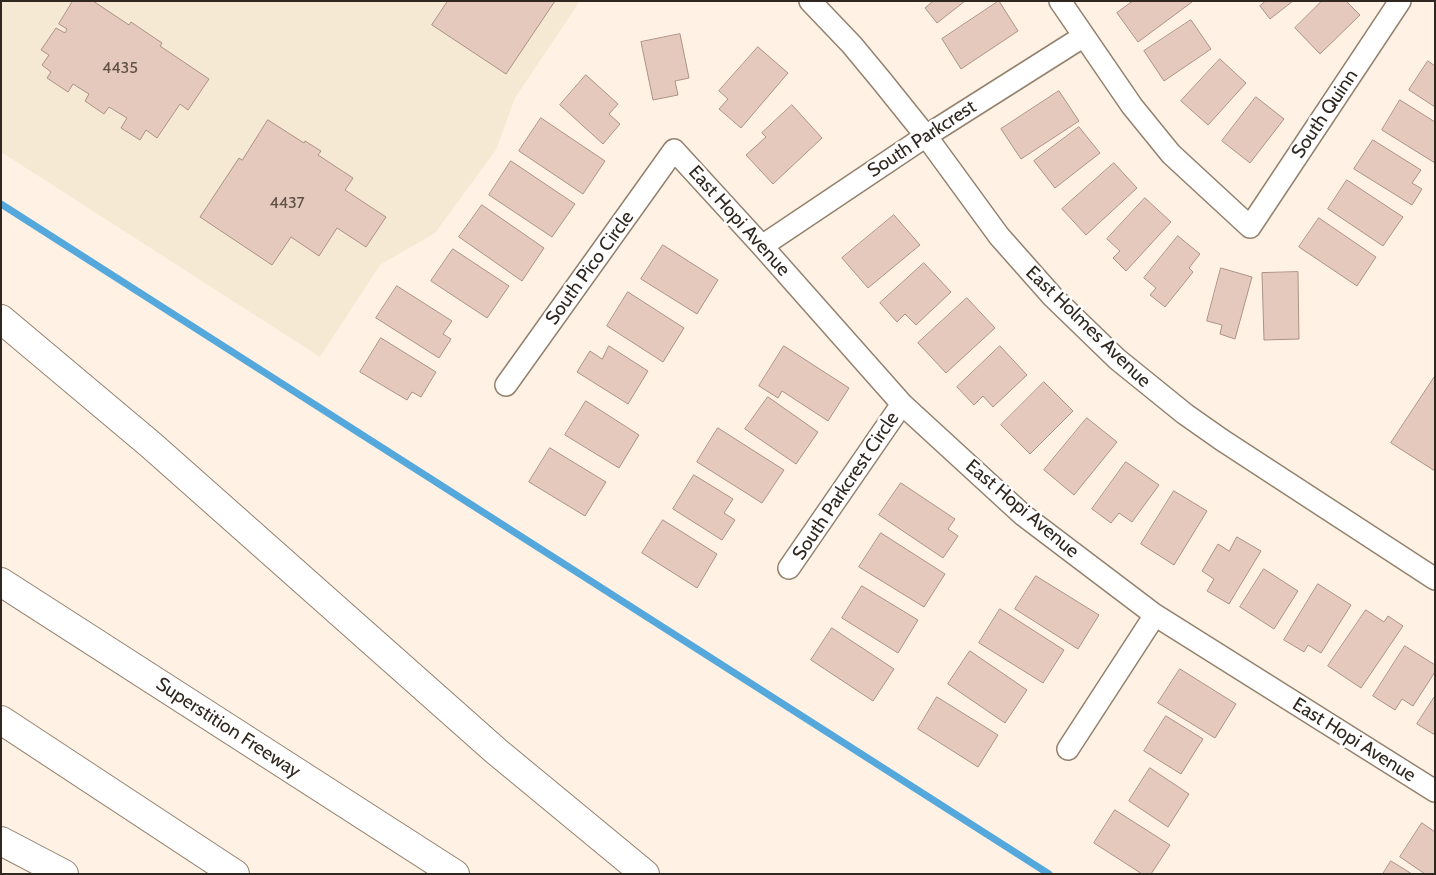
<!DOCTYPE html>
<html>
<head>
<meta charset="utf-8">
<style>
	body { margin:0 }
	#map { position:relative; width:1436px; height:875px; overflow:hidden; background:#fff2e5; font-family:Cabin,sans-serif }
	canvas { display:block }
	.frame { position:absolute; inset:0; border:2px solid #302820; pointer-events:none }
</style>
</head>
<body>
<div id="map">
<canvas width="1436" height="875"></canvas>
<div class="frame"></div>
</div>
<script>
const g = document.querySelector('canvas').getContext('2d');
g.lineJoin = 'round';
function fill(path, color) {
  g.fillStyle = color;
  g.fill(path, 'evenodd');
}
function trace(path, color, width, dash) {
  g.strokeStyle = color;
  g.lineWidth = width;
  g.lineCap = dash ? 'butt' : 'round';
  g.setLineDash(dash || []);
  g.stroke(path);
}
function label(font, color, halo, rows, align = 'center') {
  g.font = font + ' Cabin,sans-serif';
  g.lineWidth = 5;
  g.setLineDash([]);
  g.textBaseline = 'middle';
  g.strokeStyle = halo;
  g.fillStyle = color;
  for (const [text, x, y, turn = 0] of rows) {
    g.save();
    g.translate(x, y);
    g.rotate((+turn || 0) * Math.PI / 180);
    g.textAlign = isNaN(turn) ? turn : align;
    if (halo) g.strokeText(text, 0, 0);
    g.fillText(text, 0, 0);
    g.restore();
  }
}
const commercial = new Path2D(`
	M1 1H580L515 98 496 150 435 233 380 265 320 357 1 152Z`);
const stream = new Path2D(`
	M1 204 1049 874`);
const building = new Path2D(`
	M73 1H93L129 25 131 22 162 43 160 46 209 79 188 110 180 104 157 138 146 130 140 140 121 128 127 118 109 107 104 114 85 101 89 94 73 84 68 92 47 78 51 72 42 65 49 55 41 50 56 28 65 33 67 29 59 24Z
	M448 1H555L506 74 432 25Z
	M931 1H965L937 23 925 8 932 2Z
	M999 1 1018 31 961 69 942 39Z
	M1133 1H1191L1192 2 1138 42 1117 13Z
	M1266 1H1293L1270 19 1260 6Z
	M1322 1H1346L1360 15 1320 54 1295 28Z
	M1191 20 1211 49 1164 81 1144 51Z
	M680 34 689 78 675 81 678 95 653 100 641 42Z
	M758 47 788 73 741 128 719 109 728 99 719 91Z
	M1220 59 1246 83 1208 125 1181 101Z
	M1428 61 1435 66V107L1409 90Z
	M586 75 618 104 609 114 620 124 603 144 560 105Z
	M1059 91 1079 121 1021 159 1001 129Z
	M1256 97 1284 119 1250 163 1222 141Z
	M1400 100 1435 122V163L1382 130Z
	M792 105 822 138 773 184 746 155 766 137 762 133Z
	M541 118 605 161 583 194 519 151Z
	M268 120 304 143 305 141 321 151 318 155 353 178 345 190 386 217 366 247 337 228 319 256 291 237 272 265 200 217 239 158 242 160Z
	M1079 127 1100 153 1055 188 1034 161Z
	M1373 140 1421 170 1412 183 1422 189 1412 205 1354 169Z
	M511 161 575 204 552 237 489 195Z
	M1114 163 1137 188 1086 235 1062 209Z
	M1347 180 1403 217 1383 246 1328 209Z
	M1145 198 1171 222 1126 271 1113 258 1120 251 1107 239Z
	M482 205 544 248 522 281 459 237Z
	M894 215 920 245 868 288 842 258Z
	M1319 218 1376 257 1357 286 1299 247Z
	M1178 236 1200 254 1189 268 1193 272 1165 307 1150 295 1156 288 1144 278Z
	M663 245 718 280 697 314 641 279Z
	M453 249 509 286 487 318 431 281Z
	M924 263 951 292 916 325 905 314 897 322 880 303Z
	M1221 268 1252 277 1235 339 1220 334 1222 325 1207 321Z
	M1298 272 1299 339 1264 340 1262 273Z
	M397 286 452 321 443 334 451 339 439 358 376 318Z
	M628 292 684 328 663 362 607 326Z
	M967 298 995 328 946 373 918 343Z
	M381 338 436 372 421 397 412 392 407 400 360 372Z
	M609 346 648 371 628 404 577 372 590 351 602 359Z
	M784 346 849 388 828 421 782 391 778 398 759 386Z
	M1000 346 1027 375 993 407 983 396 974 405 957 387Z
	M1435 376V471L1391 443Z
	M1044 382 1073 411 1030 454 1001 425Z
	M768 397 818 432 796 464 745 429Z
	M586 401 639 435 619 468 565 435Z
	M1087 418 1117 442 1074 495 1044 470Z
	M718 428 784 470 762 503 697 462Z
	M550 448 606 482 585 516 529 482Z
	M1126 462 1159 485 1132 522 1119 513 1111 523 1092 509Z
	M694 475 733 499 724 513 735 520 722 540 673 509Z
	M901 483 955 519 948 529 958 536 943 558 879 515Z
	M1174 491 1207 511 1174 565 1141 544Z
	M663 520 717 554 697 588 642 553Z
	M881 533 945 574 924 607 859 567Z
	M1237 537 1261 551 1229 604 1207 591 1214 579 1202 571 1218 544 1229 551Z
	M1264 569 1298 591 1274 629 1240 607Z
	M1036 576 1099 615 1078 649 1015 609Z
	M1318 584 1351 605 1321 653 1308 645 1304 652 1284 640Z
	M862 586 918 620 898 653 842 618Z
	M1000 609 1064 650 1043 683 979 643Z
	M1366 610 1384 622 1388 616 1403 626 1361 688 1328 666Z
	M832 628 894 669 873 701 811 660Z
	M1405 646 1435 665V672L1413 706 1402 699 1395 710 1373 696Z
	M970 651 1027 690 1005 723 948 684Z
	M1180 669 1236 704 1215 738 1158 703Z
	M1435 696V735L1417 724Z
	M937 697 998 735 978 767 918 729Z
	M1166 716 1203 739 1181 774 1144 751Z
	M1150 768 1189 794 1168 827 1129 801Z
	M1115 810 1170 845 1151 874H1142L1094 843Z
	M1422 823 1435 832V874H1425L1400 857Z
	M1391 861 1412 874H1383Z`);
const minor = new Path2D(`
	M810 1 852 45 881 80 926 136 999 236 1053 297 1117 359 1185 414 1222 440 1435 579
	M1060 1 1132 106 1171 154 1250 227 1400 1
	M762 246 926 136 1084 36
	M506 385 674 150 762 246 902 404 1023 515 1155 615 1435 791
	M789 568 902 404
	M1068 749 1155 615`);
const motorway = new Path2D(`
	M1 319 151 445 496 751 645 874
	M1 582 455 874
	M1 720 235 874
	M1 841 64 874`);
const numberNames = [
	["4435",120,68],
	["4437",287,203]
];
const streetNames = [
	["South Quinn",1325,114,-56],
	["South Parkcrest",922,139,-33],
	["East Hopi Avenue",739,221,48],
	["South Pico Circle",590,268,-54],
	["East Holmes Avenue",1088,327,44],
	["South Parkcrest Circle",846,486,-56],
	["East Hopi Avenue",1022,509,40],
	["Superstition Freeway",228,728,33],
	["East Hopi Avenue",1354,740,32]
];
fill(commercial, '#f5e9d4');
trace(stream, '#55a8db', 7);
fill(building, '#e6c9bd');
trace(building, '#ad9186', 1);
trace(minor, '#94816d', 24);
trace(motorway, '#94816d', 30);
trace(minor, '#fff', 21);
trace(motorway, '#fff', 28);
label('16px', '#5e5047', null, numberNames);
label('19px', '#302820', '#fff', streetNames);
</script>
</body>
</html>
